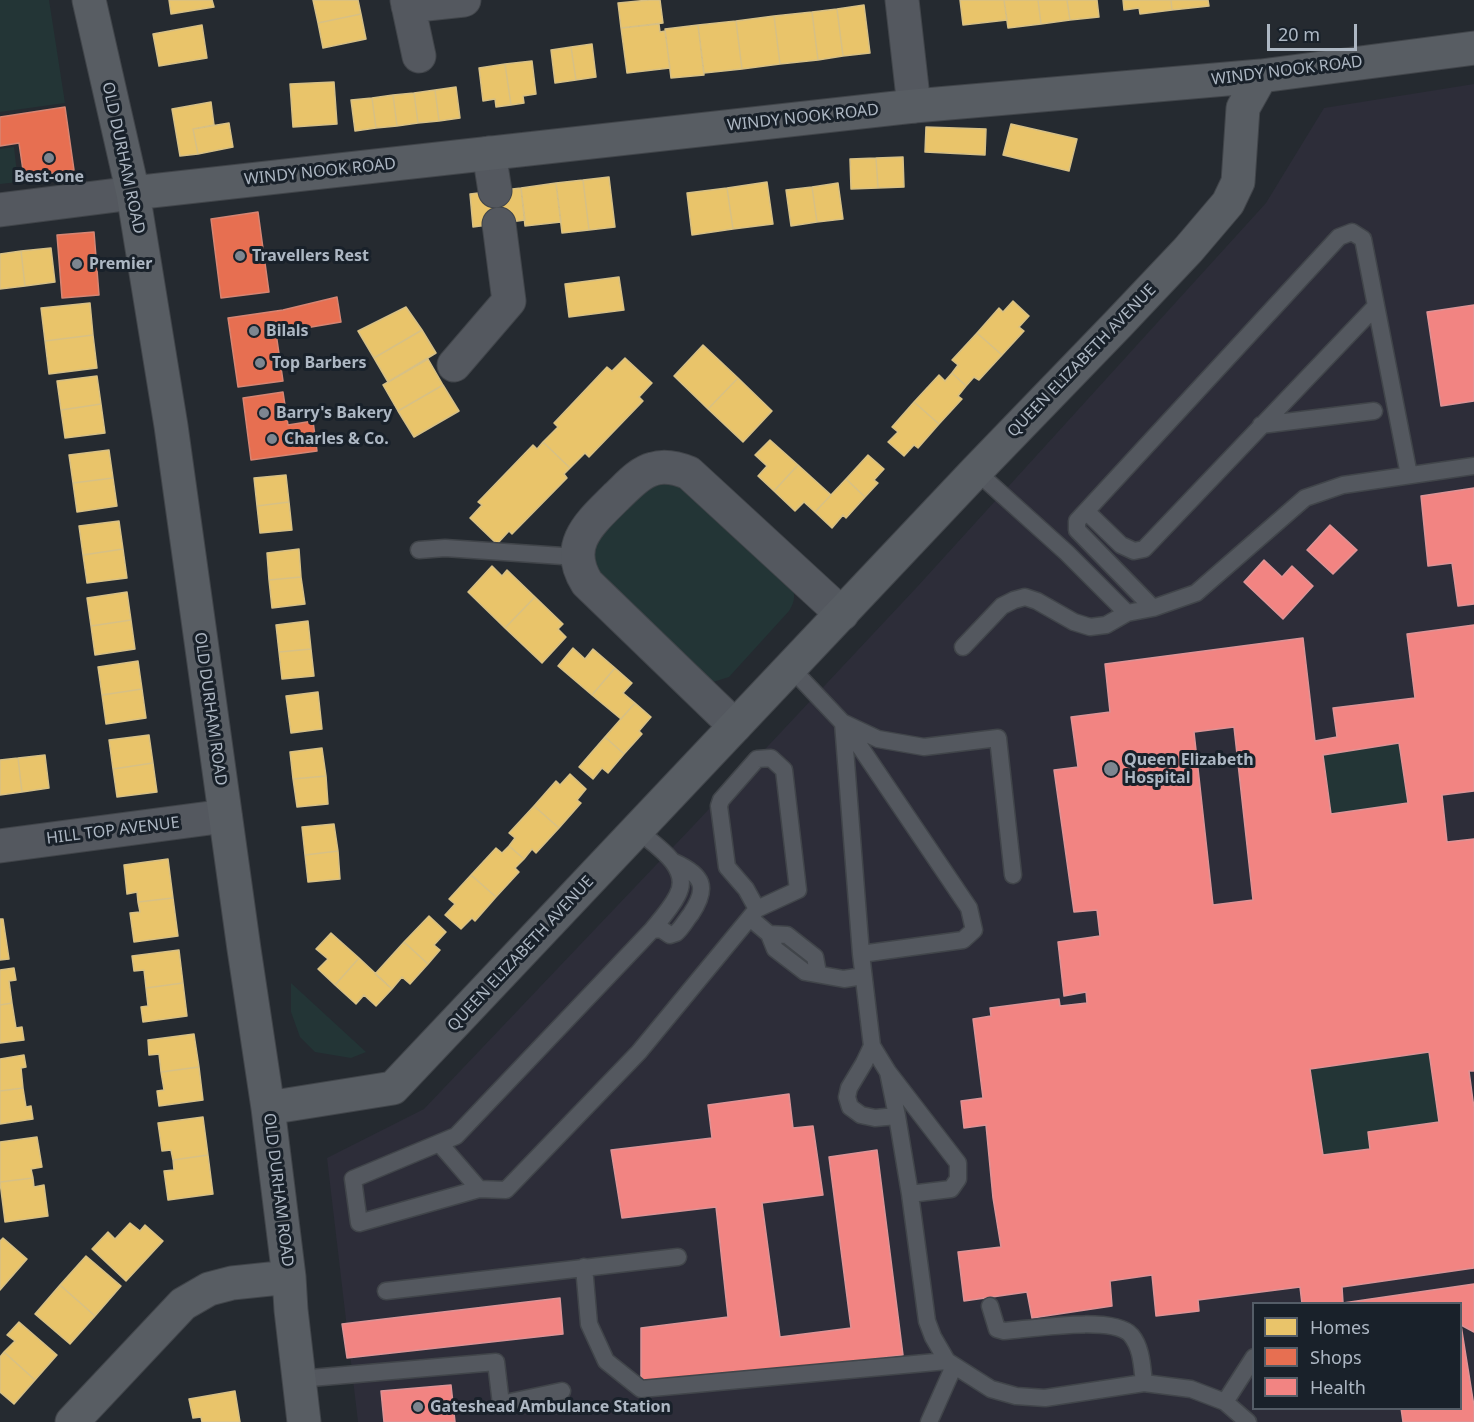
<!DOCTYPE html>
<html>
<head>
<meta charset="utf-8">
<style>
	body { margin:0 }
	#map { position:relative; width:1474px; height:1422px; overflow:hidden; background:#252a30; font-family:"Noto Sans",sans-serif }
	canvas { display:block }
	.legend { position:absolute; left:1252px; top:1302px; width:210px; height:108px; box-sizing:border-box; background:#19212a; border:2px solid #545d67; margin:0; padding:8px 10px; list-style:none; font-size:18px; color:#adb7c3 }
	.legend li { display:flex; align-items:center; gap:12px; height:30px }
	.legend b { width:30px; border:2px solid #545d67 }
	.scale { position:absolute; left:1267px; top:24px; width:90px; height:27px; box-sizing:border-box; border:3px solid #adb7c3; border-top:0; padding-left:8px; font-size:18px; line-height:21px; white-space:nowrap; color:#adb7c3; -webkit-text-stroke:4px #19212a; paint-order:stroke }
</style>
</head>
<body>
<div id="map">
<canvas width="1474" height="1422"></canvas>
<ul class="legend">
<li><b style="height:16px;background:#e9c46a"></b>Homes</li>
<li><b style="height:16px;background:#e76f51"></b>Shops</li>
<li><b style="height:16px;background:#f28482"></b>Health</li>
</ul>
<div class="scale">20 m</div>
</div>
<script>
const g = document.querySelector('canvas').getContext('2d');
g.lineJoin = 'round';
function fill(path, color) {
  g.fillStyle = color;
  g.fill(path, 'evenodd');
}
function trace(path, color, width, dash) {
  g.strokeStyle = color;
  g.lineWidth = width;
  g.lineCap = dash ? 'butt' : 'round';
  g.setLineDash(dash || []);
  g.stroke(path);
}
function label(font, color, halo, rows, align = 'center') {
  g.font = font + ' "Noto Sans",sans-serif';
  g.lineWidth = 6;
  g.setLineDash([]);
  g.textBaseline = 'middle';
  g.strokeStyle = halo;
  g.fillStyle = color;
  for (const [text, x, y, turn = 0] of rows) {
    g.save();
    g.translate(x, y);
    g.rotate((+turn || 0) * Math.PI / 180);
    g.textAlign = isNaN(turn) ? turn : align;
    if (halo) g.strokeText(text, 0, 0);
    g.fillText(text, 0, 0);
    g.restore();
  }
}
const medical = new Path2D(`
	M1474 84V1422H358L327 1158 424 1109 694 825 917 587 1266 203 1324 108ZM1254 1304H1460V1408H1254Z`);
const green = new Path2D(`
	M0 0H49L65 103 0 112Z
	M14 147 18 182 0 184V149Z
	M654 479H675L791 583C795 594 796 600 789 611L729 677 713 682 600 581 589 547Z
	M1399 743 1408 803 1331 814 1323 755Z
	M291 983 366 1052 351 1058 315 1052 300 1037 291 1012Z
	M1429 1052 1439 1122 1368 1132 1370 1149 1323 1155 1310 1069Z`);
const homes = new Path2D(`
	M169 0H212L214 7 171 14Z
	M313 0H358L361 14 318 23Z
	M649 0H660L663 23 621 28 618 3Z
	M960 0H1004L1007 20 963 25Z
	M1004 0H1038L1041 24 1008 28Z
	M1038 0H1067L1070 20 1041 24Z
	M1067 0H1097L1099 17 1070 20Z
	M1123 0H1171L1172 10 1140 14 1139 8 1124 10Z
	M1171 0H1208L1209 6 1172 10Z
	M864 5 870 53 843 56 837 9Z
	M837 9 843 56 818 60 812 12Z
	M812 12 818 60 780 64 774 16Z
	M361 14 366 39 323 48 318 23Z
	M774 16 780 64 742 69 736 21Z
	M736 21 742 69 704 73 698 25Z
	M659 24 660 32 665 31 670 68 627 73 621 28Z
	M202 25 207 58 159 66 153 34Z
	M698 25 704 75 671 78 665 29Z
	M592 44 596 77 576 80 571 47Z
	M571 47 576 80 555 83 551 50Z
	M532 61 536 94 523 96 524 103 511 105 505 64Z
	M505 64 511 105 496 107 495 99 483 101 479 68Z
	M334 82 337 124 293 127 290 84Z
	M456 87 460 118 439 121 435 90Z
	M435 90 439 121 418 123 414 93Z
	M414 93 418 123 397 126 393 95Z
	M393 95 397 126 376 128 372 98Z
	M372 98 376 128 355 131 351 100Z
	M211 102 214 125 193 129 198 154 180 156 172 109Z
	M229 123 233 147 198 154 193 129Z
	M1011 124 1077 139 1069 171 1003 155Z
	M926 127 986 129 985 155 925 152Z
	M903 157 904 187 878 188 876 158Z
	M876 158 878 188 851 189 850 159Z
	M609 177 615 227 589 230 583 180Z
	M583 180 589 230 562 233 556 183Z
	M767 182 773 224 733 229 727 188Z
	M556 183 561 222 525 226 521 188Z
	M838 183 843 219 817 222 812 187Z
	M812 187 817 222 791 226 786 190Z
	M521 188 525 220 473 227 470 194Z
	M727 188 733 229 692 235 687 193Z
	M51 248 55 282 25 286 21 251Z
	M21 251 25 286 0 289V254Z
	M619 277 624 310 569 317 565 284Z
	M1013 301 1029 316 1019 327 1024 331 1002 355 977 333 999 308 1003 312Z
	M90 303 93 335 45 341 41 308Z
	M406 307 422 330 374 358 358 331Z
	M422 330 436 353 388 382 374 358Z
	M977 333 1002 355 979 380 974 377 966 386 952 373 958 365 952 360Z
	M93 335 97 368 49 374 45 341Z
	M703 345 738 378 708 409 674 376Z
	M625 358 652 383 639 397 643 401 589 457 585 453 570 468 543 442 558 427 554 423 607 367 612 371Z
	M428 359 443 385 398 411 383 385Z
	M952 373 966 386 958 396 962 399 939 424 914 402 939 375 945 381Z
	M97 376 101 404 61 410 57 381Z
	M738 378 772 411 743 442 708 409Z
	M443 385 459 411 414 437 398 411Z
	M914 402 939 424 918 448 914 445 904 456 888 442 898 432 892 427Z
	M101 404 105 433 65 438 61 410Z
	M770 440 798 465 774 491 758 476 767 466 755 455Z
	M543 442 570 468 564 474 567 478 512 534 509 531 497 544 470 518 482 505 478 502 533 445 537 449Z
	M109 450 113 478 73 483 69 455Z
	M868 455 884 469 874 480 878 483 865 497 846 479Z
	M798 465 831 495 815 512 804 502 795 511 774 491Z
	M286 475 289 502 257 506 254 478Z
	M113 478 117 506 77 512 73 483Z
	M846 479 865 497 846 518 843 515 832 528 815 512Z
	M289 502 292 530 260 533 257 506Z
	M119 521 123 549 83 555 79 526Z
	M123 549 127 578 87 583 83 555Z
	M299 549 301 577 269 580 267 553Z
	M492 566 502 576 507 570 535 597 505 628 468 592Z
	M301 577 305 604 272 608 269 580Z
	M127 592 131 620 91 626 87 598Z
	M535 597 563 624 558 629 566 637 542 663 505 628Z
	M131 620 135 649 95 655 91 626Z
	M308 621 311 649 279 652 276 625Z
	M573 648 585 659 593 649 615 668 592 695 558 666Z
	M311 649 314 676 282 679 279 652Z
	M138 661 142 689 102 695 98 667Z
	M615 668 632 683 623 693 635 703 621 719 592 695Z
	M142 689 146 718 106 724 102 695Z
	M318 692 322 729 291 733 286 696Z
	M635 703 651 717 639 731 642 734 624 754 605 737Z
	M149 735 153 763 113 769 109 740Z
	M605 737 624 754 608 773 602 768 593 779 579 767Z
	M322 748 326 776 293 779 290 752Z
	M45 755 49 788 22 792 18 758Z
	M18 758 22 792 0 795V760Z
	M153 763 157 792 117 797 113 769Z
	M570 774 586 789 577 800 581 803 559 828 534 806 556 781 560 785Z
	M326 776 328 804 297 807 293 779Z
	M534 806 559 828 536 853 532 849 524 859 509 846 515 838 509 833Z
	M334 824 338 851 305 855 302 827Z
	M509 846 524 859 515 868 519 872 496 897 471 875 496 848 502 853Z
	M338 851 340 879 308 882 305 855Z
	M168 859 173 898 138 902 137 892 127 894 124 865Z
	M471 875 496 897 475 921 472 918 461 929 445 915 455 904 449 899Z
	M173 898 178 936 134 942 130 913 140 912 138 902Z
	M429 916 446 932 434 945 440 950 428 964 404 942Z
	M0 919H3L9 959 0 960Z
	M331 933 359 958 335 985 318 969 328 959 316 949Z
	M404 942 428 964 410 984 402 977 392 989 375 974Z
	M179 950 183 983 146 988 144 970 134 971 132 956Z
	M359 958 392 989 376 1006 364 995 356 1004 335 985Z
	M14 968 16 980 9 981 12 1003 0 1005V970Z
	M183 983 187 1016 143 1022 141 1007 148 1006 146 988Z
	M12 1003 16 1028 22 1027 24 1040 0 1043V1005Z
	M194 1034 199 1067 161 1072 159 1054 149 1055 148 1040Z
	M24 1055 26 1067 21 1068 23 1088 0 1091V1059Z
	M199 1067 203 1100 159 1106 157 1091 164 1090 161 1072Z
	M23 1088 26 1107 31 1106 33 1119 0 1124V1091Z
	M203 1117 208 1155 173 1160 171 1150 162 1151 158 1123Z
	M37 1137 42 1167 31 1169 33 1178 0 1182V1142Z
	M208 1155 213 1194 168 1200 164 1171 174 1170 173 1160Z
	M33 1178 34 1187 44 1185 48 1216 5 1222 0 1182Z
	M130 1223 140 1231 145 1225 163 1241 126 1281 92 1249 108 1232 115 1239Z
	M3 1238 27 1259 0 1290V1241Z
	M86 1256 121 1286 95 1316 60 1285Z
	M60 1285 95 1316 70 1344 35 1314Z
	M19 1322 57 1355 35 1380 4 1352 15 1341 7 1335Z
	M4 1352 35 1380 14 1404 0 1392V1357Z
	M235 1391 240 1422H202L201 1417 193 1418 189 1399Z`);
const shops = new Path2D(`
	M65 107 74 170 24 177 19 143 0 146V117Z
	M258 212 269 292 221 298 211 219Z
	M94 232 99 295 62 298 57 235Z
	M337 297 341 322 276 333 283 381 238 387 228 318 283 310Z
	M283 392 288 425 313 421 317 451 251 460 243 398Z`);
const health = new Path2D(`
	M1474 305V401L1441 406 1427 312Z
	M1474 488V604L1458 606 1452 563 1428 566 1421 496Z
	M1330 525 1357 550 1333 574 1307 550Z
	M1264 560 1282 577 1292 566 1313 586 1283 619 1244 582Z
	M1474 625V791L1442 795 1447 842 1474 839V1071H1469L1474 1108V1268L1342 1287 1343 1303 1474 1284V1332L1461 1325 1474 1406V1422H1403L1401 1408H1460V1304H1302L1300 1287 1198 1300 1199 1311 1156 1316 1152 1275 1110 1281 1112 1306 1032 1318 1027 1292 964 1301 958 1252 1001 1247 993 1198 986 1125 964 1128 961 1101 983 1098 973 1019 991 1016 990 1008 1059 999 1060 1006 1087 1003 1086 992 1064 996 1058 942 1100 936 1097 910 1074 912 1054 770 1078 767 1071 717 1110 712 1105 664 1303 638 1315 741 1337 737 1333 708 1415 698 1407 634ZM1234 727 1253 900 1213 905 1194 732ZM1399 743 1408 803 1331 814 1323 755ZM1429 1052 1439 1122 1368 1132 1370 1149 1323 1155 1310 1069Z
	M789 1094 793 1128 813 1126 823 1195 762 1203 780 1337 851 1328 829 1157 877 1150 903 1355 641 1389V1328L728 1317 716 1207 622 1218 611 1150 712 1138 708 1105Z
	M560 1298 563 1334 347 1358 342 1324Z
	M451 1385 455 1422H384L381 1391Z`);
const lane = new Path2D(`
	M1261 425 1374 411
	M976 471 1067 553 1127 613
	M1086 511 1121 545 1134 551 1144 549 1375 307
	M419 550 445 548 577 557
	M1153 608 1077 530V521L1339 237 1352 232 1363 239 1409 475
	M963 647 1002 606 1014 600 1025 597 1037 601 1074 622 1090 627 1106 625 1127 613 1153 608 1196 593 1305 498 1343 485 1474 466
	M791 668 843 723 861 954 872 1046 864 1063 849 1088 847 1097 850 1107 861 1115 875 1118 897 1116 910 1194 927 1321 933 1337 947 1361 991 1389 1016 1396 1045 1398 1144 1383 1191 1389 1225 1402 1248 1422
	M844 723 969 908 974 930 963 940 861 954
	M844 723 878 739 924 747 998 738 1013 875
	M637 830C655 845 693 868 677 896 671 908 661 919 652 930L456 1136 353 1179 359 1223 479 1189 506 1190 639 1052 757 909 798 890 784 770 771 758 757 759 721 800 719 806 727 867 746 889 757 909
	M750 918 769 934 775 949 805 972 844 979 863 976
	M652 930 661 929 670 935 676 933C682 928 686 920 691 914 709 887 703 875 674 862
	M769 934 787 935 815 957 818 973
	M872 1046 888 1072 897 1116
	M888 1072 958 1163V1179L951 1189 910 1194
	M440 1144 479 1189
	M584 1267 589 1324 606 1361 641 1389 947 1361
	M386 1291 678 1257
	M990 1306 997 1329 1004 1331C1031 1329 1113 1315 1131 1335 1142 1348 1142 1367 1144 1383
	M299 1379 496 1362 501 1404 562 1391
	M1225 1402 1254 1357
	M929 1422 954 1366`);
const street = new Path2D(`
	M407 0 419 56
	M902 0 914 106
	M408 6 464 0
	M489 153 495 191
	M0 210 133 193
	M454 365 509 301 499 224
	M735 726 587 583C563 545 590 523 616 497 627 487 638 473 653 469 665 465 677 468 689 473L842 614
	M0 846 225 816`);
const secondary = new Path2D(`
	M89 0 133 193 171 426 244 949 268 1108 289 1277 291 1310 304 1422
	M133 193 914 106 1261 76 1474 48
	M268 1108 393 1088 976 471 1118 324 1188 250 1228 203 1238 182 1243 108 1261 76
	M72 1422 183 1304 209 1289 232 1283 289 1277`);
const markers = [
	[49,158,6,"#7d8690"],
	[240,256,6,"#7d8690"],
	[77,264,6,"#7d8690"],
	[254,331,6,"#7d8690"],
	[260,363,6,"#7d8690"],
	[264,413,6,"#7d8690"],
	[272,439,6,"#7d8690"],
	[1111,769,8,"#7d8690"],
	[418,1407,6,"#7d8690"]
];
const streetNames = [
	["WINDY NOOK ROAD",1287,71,-7],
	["WINDY NOOK ROAD",803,118,-6],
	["OLD DURHAM ROAD",123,158,78],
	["WINDY NOOK ROAD",320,172,-6],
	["QUEEN ELIZABETH AVENUE",1082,361,-46],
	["OLD DURHAM ROAD",210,709,82],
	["HILL TOP AVENUE",113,831,-7],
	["QUEEN ELIZABETH AVENUE",521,954,-47],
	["OLD DURHAM ROAD",278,1190,83]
];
const poiNames = [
	["Best-one",49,177,"center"],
	["Travellers Rest",252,256],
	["Premier",89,264],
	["Bilals",266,331],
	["Top Barbers",272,363],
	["Barry's Bakery",276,413],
	["Charles & Co.",284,439],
	["Queen Elizabeth",1124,760],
	["Hospital",1124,778],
	["Gateshead Ambulance Station",430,1407]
];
fill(medical, '#2d2d39');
fill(green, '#233536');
fill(homes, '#e9c46a');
trace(homes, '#d7c085', 1.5);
fill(shops, '#e76f51');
trace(shops, '#d68573', 1.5);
fill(health, '#f28482');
trace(health, '#dd9396', 1.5);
trace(lane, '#41454a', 19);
trace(street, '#41454a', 35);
trace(secondary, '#41454a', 35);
trace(lane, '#54585f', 16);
trace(street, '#54585f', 33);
trace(secondary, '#585d63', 33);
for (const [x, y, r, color] of markers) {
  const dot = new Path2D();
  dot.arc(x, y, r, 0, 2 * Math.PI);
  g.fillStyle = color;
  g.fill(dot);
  trace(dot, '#19212a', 2);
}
label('16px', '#adb7c3', '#19212a', streetNames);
label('bold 16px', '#adb7c3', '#19212a', poiNames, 'left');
</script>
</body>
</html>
